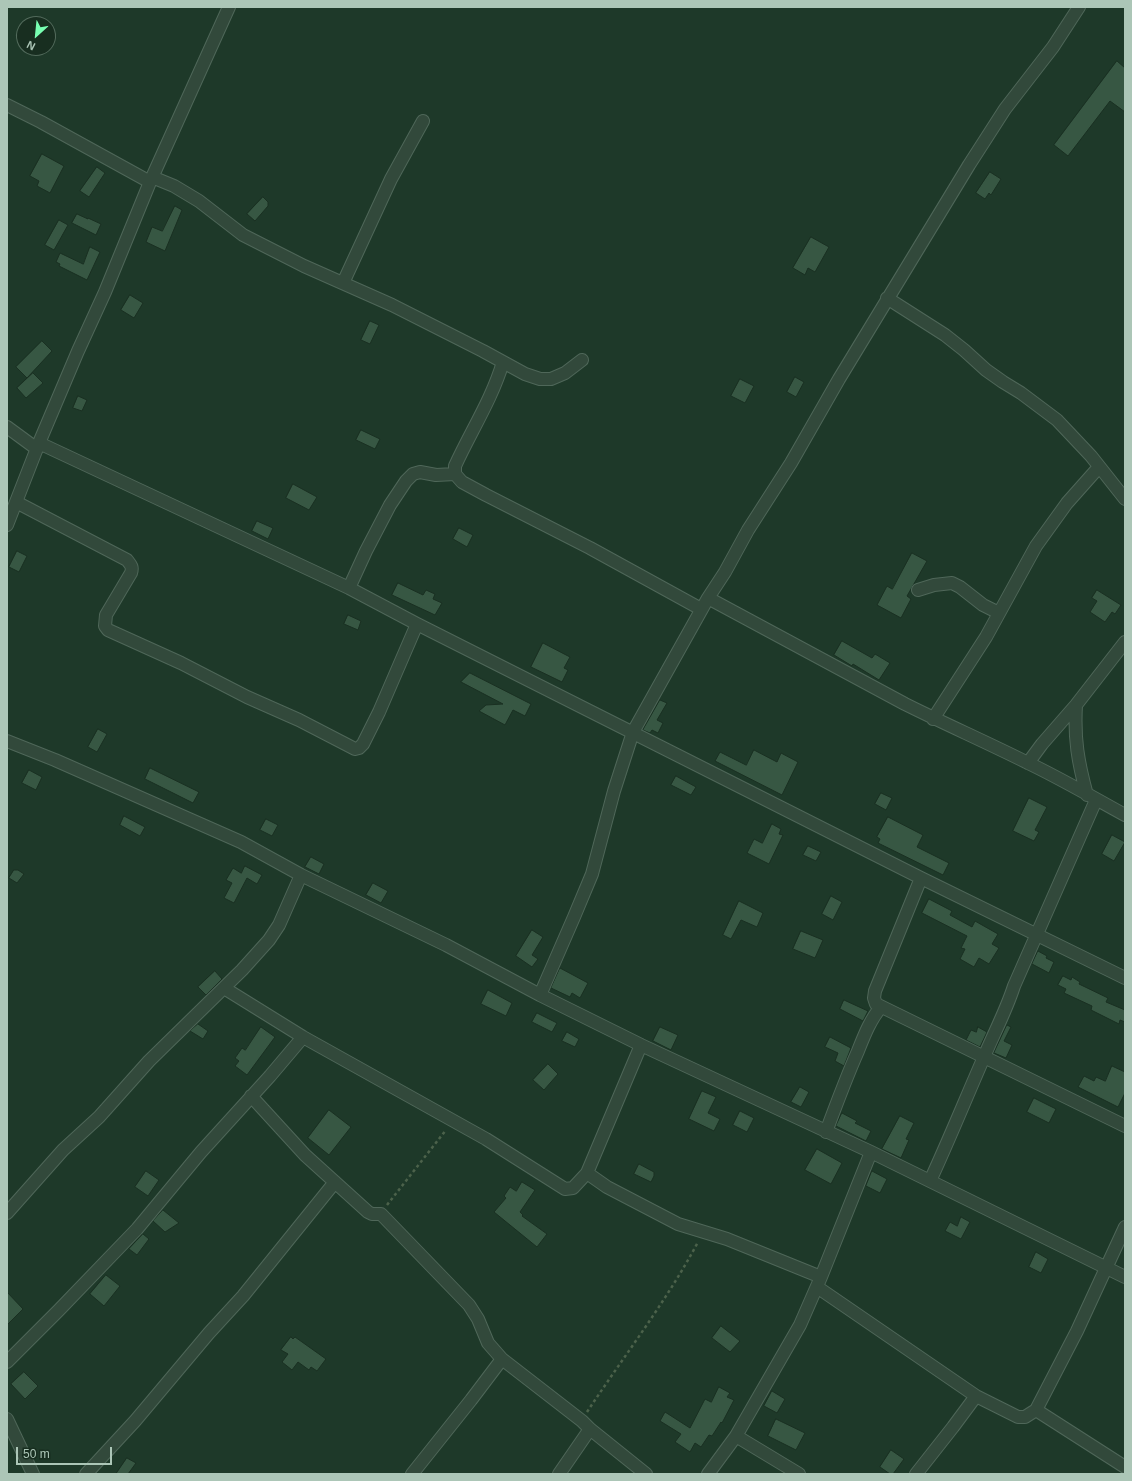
<!DOCTYPE html>
<html>
<head>
<meta charset="utf-8">
<style>
	body { margin:0 }
	#map { position:relative; width:1132px; height:1481px; overflow:hidden; background:#1e3929; font-family:Helvetica,sans-serif }
	canvas { display:block }
	.frame { position:absolute; inset:0; border:8px solid #acc6b7; pointer-events:none }
	.north { position:absolute; left:16px; top:16px; width:40px; height:40px; box-sizing:border-box; background:#182e20; border:1px solid #536b5c; border-radius:50%; rotate:207deg; font-size:11px; font-weight:700; line-height:16px; text-align:center; color:#acc6b7 }
	.north::after { content:''; display:block; margin:auto; width:14px; height:18px; background:#78ffb2; clip-path:polygon(50% 0,100% 100%,50% 72%,0 100%) }
	.scale { position:absolute; left:16px; top:1447px; width:96px; height:18px; box-sizing:border-box; border:2px solid #acc6b7; border-top:0; padding-left:5px; font-size:12px; line-height:14px; white-space:nowrap; color:#acc6b7; -webkit-text-stroke:3px #182e20; paint-order:stroke }
</style>
</head>
<body>
<div id="map">
<canvas width="1132" height="1481"></canvas>
<div class="frame"></div>
<div class="north">N</div>
<div class="scale">50 m</div>
</div>
<script>
const g = document.querySelector('canvas').getContext('2d');
g.lineJoin = 'round';
function fill(path, color) {
  g.fillStyle = color;
  g.fill(path, 'evenodd');
}
function trace(path, color, width, dash) {
  g.strokeStyle = color;
  g.lineWidth = width;
  g.lineCap = dash ? 'butt' : 'round';
  g.setLineDash(dash || []);
  g.stroke(path);
}
const building = new Path2D(`
	M1117 61 1125 68V112L1110 101 1068 156 1054 145Z
	M42 154 64 166 50 193 37 186 39 181 30 176Z
	M97 167 105 173 89 197 80 191Z
	M990 172 1001 179 991 195 989 193 985 199 976 193Z
	M263 197 268 202V206L255 221 247 214Z
	M175 206 182 210 165 251 146 242 152 227 162 231Z
	M77 214 88 219V218L101 224 96 235 72 223Z
	M59 220 68 225 54 250 45 245Z
	M811 237 829 247 815 272 808 268 805 275 793 268Z
	M90 247 100 252 87 280 59 266 60 264 56 262 60 253 83 264Z
	M130 295 143 303 134 318 121 310Z
	M370 321 379 325 370 344 361 340Z
	M42 341 52 351 27 378 16 367Z
	M33 373 43 383 26 398 17 388Z
	M795 377 804 382 796 397 787 392Z
	M740 379 754 386 745 403 731 396Z
	M78 396 87 400 82 411 73 408Z
	M361 430 380 439 375 449 356 440Z
	M293 484 317 497 309 510 286 498Z
	M257 521 273 528 268 539 252 531Z
	M459 528 473 535 467 547 453 539Z
	M17 551 27 556 19 572 9 567Z
	M912 553 927 561 907 596 911 599 901 618 877 605 887 586 892 589Z
	M398 583 423 595 426 590 435 594 433 599 442 603 435 615 392 595Z
	M1097 590 1121 605 1115 614 1112 612 1105 622 1090 612 1097 601 1092 598Z
	M348 615 361 621 358 630 344 624Z
	M842 641 872 658 875 654 890 663 879 680 853 664 852 666 834 655Z
	M543 643 570 657 564 668 568 670 562 682 531 667Z
	M470 673 531 704 525 716 513 710 505 725 479 711 486 705 503 704 461 682Z
	M660 700 667 703 657 720 663 723 658 733 652 730 650 733 643 730Z
	M98 729 107 734 97 752 88 747Z
	M754 750 777 762 781 753 798 762 782 795 715 761 720 752 746 765Z
	M150 768 199 792 193 803 145 779Z
	M29 770 42 777 36 790 22 783Z
	M676 776 696 787 691 795 671 785Z
	M881 793 892 798 886 810 875 804Z
	M1029 798 1047 807 1035 830 1039 832 1034 841 1013 831Z
	M124 816 145 827 140 836 120 825Z
	M888 817 923 835 917 847 949 863 943 875 878 843 880 839 877 837Z
	M266 819 278 825 272 836 260 830Z
	M772 824 781 829 779 834 783 835 769 864 747 853 754 839 762 843Z
	M1112 835 1125 842 1114 861 1102 854Z
	M808 846 821 852 816 861 803 855Z
	M311 857 324 864 319 874 305 867Z
	M245 866 262 875 257 884 247 878 234 903 224 898 232 883 226 880 233 868 241 873Z
	M14 870H18L24 874 17 883 9 878Z
	M373 883 388 891 381 903 366 895Z
	M831 896 842 902 833 920 822 914Z
	M929 899 952 911 950 915 972 927 975 921 998 934 992 944 999 948 989 964 979 958 974 967 960 959 965 949 961 948 967 936 922 913Z
	M739 901 763 913 757 927 741 920 731 939 723 935Z
	M532 930 543 937 532 955 538 959 532 967 516 956Z
	M801 931 823 940 815 958 793 949Z
	M1038 951 1047 956 1046 958 1054 962 1049 973 1032 964Z
	M560 968 588 983 580 998 572 993 570 997 551 988Z
	M215 971 222 979 206 995 198 987Z
	M1063 976 1071 980 1072 977 1080 982 1079 984 1108 998 1106 1002 1125 1010V1022L1120 1020 1119 1024 1091 1010 1092 1006 1064 993 1066 989 1058 985Z
	M488 990 512 1003 506 1016 481 1004Z
	M844 1000 868 1011 863 1021 840 1009Z
	M537 1013 557 1023 552 1032 532 1022Z
	M198 1024 208 1031 203 1039 190 1031Z
	M1007 1025 1011 1027 1004 1041 1012 1045 1006 1058 994 1053Z
	M261 1027 275 1037 247 1075 235 1066 239 1061 235 1058 242 1048 245 1050Z
	M660 1027 678 1035 671 1050 653 1041Z
	M978 1027 987 1032 980 1047 966 1040 971 1030 976 1032Z
	M567 1032 579 1039 575 1047 562 1041Z
	M830 1037 851 1048 844 1066 835 1061 838 1053 825 1047Z
	M548 1064 558 1074 544 1090 533 1080Z
	M1112 1066 1125 1072V1093L1118 1107 1078 1087 1084 1076 1094 1081 1096 1077 1105 1081Z
	M800 1087 809 1092 801 1107 791 1102Z
	M702 1091 716 1097 708 1113 720 1119 714 1131 689 1119Z
	M1034 1098 1056 1109 1049 1123 1027 1112Z
	M329 1110 351 1127 329 1155 308 1138Z
	M740 1111 754 1118 747 1132 733 1125Z
	M842 1113 857 1121 855 1123 871 1131 866 1141 836 1126Z
	M900 1116 914 1123 906 1139 909 1140 901 1158 882 1149Z
	M817 1149 842 1163 831 1184 805 1170Z
	M639 1164 654 1172V1176L651 1182 634 1174Z
	M146 1171 159 1180 148 1196 135 1187Z
	M872 1171 887 1179 880 1193 866 1186Z
	M522 1182 535 1190 520 1212 523 1215 522 1216 547 1234 537 1247 494 1212 506 1198 504 1196 510 1187 516 1191Z
	M163 1210 179 1223 165 1232 153 1221Z
	M961 1217 970 1222 961 1239 945 1231 950 1222 957 1226Z
	M143 1234 149 1239 137 1255 129 1249Z
	M1036 1252 1048 1259 1041 1273 1029 1267Z
	M106 1275 120 1286 104 1306 90 1294Z
	M7 1292 23 1309 7 1325Z
	M721 1326 740 1341 730 1352 712 1338Z
	M291 1337 293 1339 295 1337 326 1359 317 1371 311 1367 309 1370 298 1362 292 1370 282 1362 288 1354 281 1350Z
	M24 1372 38 1386 25 1399 11 1384Z
	M719 1387 730 1393 727 1397 734 1400 722 1423 721 1422 712 1436 709 1435 701 1447 695 1443 690 1452 675 1442 681 1434 660 1421 665 1412 690 1428 705 1399 711 1402Z
	M772 1391 785 1399 777 1413 764 1406Z
	M776 1419 805 1433 796 1450 768 1436Z
	M891 1450 904 1459 893 1474H890L880 1467Z
	M127 1458 136 1463 128 1474H116Z`);
const path = new Path2D(`
	M387 1205 446 1130
	M587 1412C624 1356 666 1302 698 1242`);
const minor = new Path2D(`
	M7 105 41 122 150 182
	M152 177 174 186 199 201 243 235 304 266 392 305 483 351 525 374 540 379H551L565 373 582 360
	M343 283 391 179 423 121
	M887 298 945 335 964 350 986 370 1003 382 1021 393 1057 420 1091 456 1125 499
	M503 362C492 399 471 431 455 466V474L462 482 486 495 590 548 701 609
	M7 427 37 449
	M39 443 349 588 417 624 921 878 1125 978
	M16 502 127 560C131 565 133 567 131 573L106 615 105 626 108 630 181 663 247 697 299 720 355 749 359 748 363 744 379 712 417 624
	M7 525 39 443 78 351 105 292 150 182 229 7
	M349 588 366 551 390 505 406 481 413 474 420 472 436 475 455 474
	M918 590 934 585 952 583 960 587 983 605 999 613
	M708 598 905 704C945 724 986 742 1026 762 1060 778 1092 797 1125 815
	M1076 705C1074 739 1078 762 1087 795
	M933 719 986 637 1036 546 1067 503 1099 467
	M7 741 55 760 241 842 301 875 446 945 540 995 641 1045 871 1152 1125 1277
	M1028 763 1042 744 1076 705 1125 642
	M921 878 875 991 874 998 876 1004 1125 1126
	M224 988 303 1037 486 1139 565 1189 573 1188 587 1173 641 1045
	M540 995 574 917 592 874 614 791 633 732 708 598 725 572 748 530 791 463 839 379 969 165 1005 109 1053 47 1079 7
	M251 1096 305 1155 368 1212 372 1214H381L469 1305 478 1319 488 1343 502 1359 582 1421 590 1429 646 1474
	M826 1132C836 1105 846 1078 858 1051 864 1036 870 1020 881 1007
	M587 1173 607 1187 678 1224 727 1239 821 1277
	M930 1181C949 1140 966 1098 984 1057 994 1033 1006 1011 1014 986L1096 800
	M7 1213 63 1150 99 1117 149 1061 242 970 269 940 279 925 301 875
	M817 1287 976 1396 1018 1417H1025L1036 1410 1077 1331 1125 1227
	M7 1362 59 1310 137 1229 201 1152 270 1076 303 1037
	M1036 1410 1125 1467
	M7 1419 33 1474
	M736 1436 799 1474
	M86 1474 135 1421 209 1333 243 1296 335 1182
	M412 1474 471 1400 502 1359
	M559 1474 590 1429
	M708 1474 736 1436 800 1325 821 1277 871 1152
	M916 1474 953 1427 976 1396`);
fill(building, '#375743');
trace(building, '#1a3022', 1);
trace(minor, '#4f6759', 14);
trace(path, '#4c624b', 2.5, [3, 3]);
trace(minor, '#32493b', 12);
</script>
</body>
</html>
